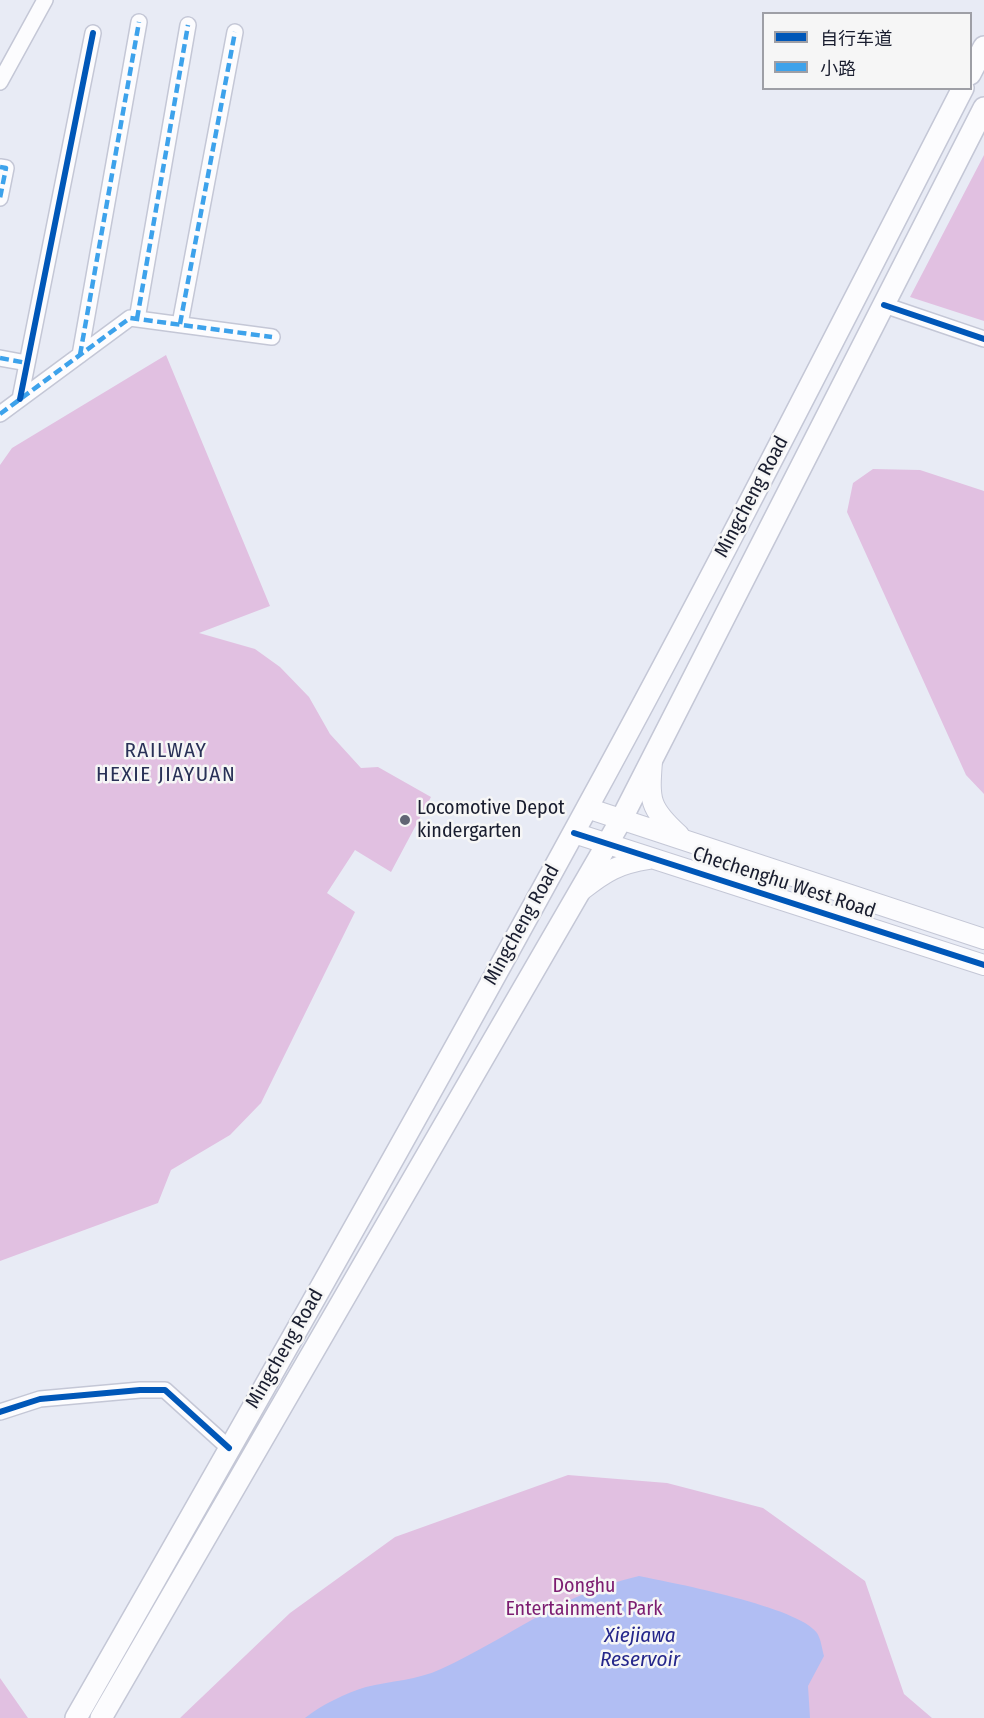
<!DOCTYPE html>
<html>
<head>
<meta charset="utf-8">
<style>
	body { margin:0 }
	#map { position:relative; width:984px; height:1718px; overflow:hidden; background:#e8ebf5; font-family:"Fira Sans Condensed","Noto Sans SC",sans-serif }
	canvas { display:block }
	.legend { position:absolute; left:762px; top:12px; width:210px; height:78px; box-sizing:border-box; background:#f6f6f6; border:2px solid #9e9fa6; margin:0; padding:8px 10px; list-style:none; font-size:18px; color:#191d2f }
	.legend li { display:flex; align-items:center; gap:12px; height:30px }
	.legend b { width:30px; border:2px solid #9e9fa6 }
</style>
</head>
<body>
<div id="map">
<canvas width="984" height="1718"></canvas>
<ul class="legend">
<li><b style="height:8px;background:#0057b8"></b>自行车道</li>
<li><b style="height:8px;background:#3da2eb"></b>小路</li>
</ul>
</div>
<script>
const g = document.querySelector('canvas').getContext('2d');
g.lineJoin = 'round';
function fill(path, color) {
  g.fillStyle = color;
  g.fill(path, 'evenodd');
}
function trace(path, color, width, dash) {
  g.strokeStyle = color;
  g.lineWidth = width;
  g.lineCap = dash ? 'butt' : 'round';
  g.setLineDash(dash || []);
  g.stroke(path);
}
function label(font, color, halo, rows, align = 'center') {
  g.font = font + ' "Fira Sans Condensed",sans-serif';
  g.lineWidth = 5;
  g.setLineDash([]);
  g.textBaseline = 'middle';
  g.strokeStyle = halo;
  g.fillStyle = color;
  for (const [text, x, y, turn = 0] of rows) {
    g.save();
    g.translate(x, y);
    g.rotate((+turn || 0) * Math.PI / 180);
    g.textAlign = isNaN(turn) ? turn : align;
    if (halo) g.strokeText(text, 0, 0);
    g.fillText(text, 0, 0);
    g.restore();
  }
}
const green = new Path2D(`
	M984 155V321L910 297Z
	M166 355 270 606 199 633 255 649 280 667 309 697 330 734 361 768 378 767 431 797 391 872 355 850 327 893 355 912 261 1103 230 1135 171 1170 158 1203 0 1261V465L12 448Z
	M873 469 920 470 984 491V794L966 775 847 512 853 483Z
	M568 1475 667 1483 763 1508 865 1581 904 1694 932 1718H180L290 1613 395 1537Z
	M0 1678 28 1718H0Z`);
const water = new Path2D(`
	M639 1576C674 1583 799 1607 817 1633 821 1639 822 1649 824 1656L808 1686 810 1718H305C321 1705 346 1693 366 1687 390 1681 418 1680 441 1669 511 1637 560 1594 639 1576Z`);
const minor = new Path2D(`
	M0 82 45 0
	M0 167 6 168 0 198
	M884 305 984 339
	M137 319 188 25
	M180 324 235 32
	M80 355 139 22
	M0 358 27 363
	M20 399 93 33
	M0 414 130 318 272 337
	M0 1412 40 1399 140 1390H165L229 1448`);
const tertiary = new Path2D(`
	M652 761C649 800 649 808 679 835
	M587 808 984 939
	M574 833 984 965
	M582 890C606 871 618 864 649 859`);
const secondary = new Path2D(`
	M970 74 984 47
	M76 1718C249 1416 421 1113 587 808 717 570 839 329 963 88
	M101 1718 621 820 984 108`);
const quiet = new Path2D(`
	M0 167 6 168 0 198
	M137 319 188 25
	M180 324 235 32
	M80 355 139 22
	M0 358 27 363
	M0 414 130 318 272 337`);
const cycleway = new Path2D(`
	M884 305 984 339
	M20 399 93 33
	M574 833 984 965
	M0 1412 40 1399 140 1390H165L229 1448`);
const markers = [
	[405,820,6,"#616574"]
];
const streetNames = [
	["Mingcheng Road",752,497,-62],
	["Chechenghu West Road",784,883,18],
	["Mingcheng Road",522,925,-61],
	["Mingcheng Road",285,1349,-60]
];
const poiNames = [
	["Locomotive Depot",417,808],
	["kindergarten",417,831]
];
const parkNames = [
	["Donghu",584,1586],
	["Entertainment Park",584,1609]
];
const neighbourhoodNames = [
	["RAILWAY",166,751],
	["HEXIE JIAYUAN",166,775]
];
const waterNames = [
	["Xiejiawa",640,1636],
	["Reservoir",640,1660]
];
fill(green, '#e1c0e1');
fill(water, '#b1bef3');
trace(minor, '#c4c7d6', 18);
trace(tertiary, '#c4c7d6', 22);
trace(secondary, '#c4c7d6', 24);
trace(minor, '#fcfcfe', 15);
trace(tertiary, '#fcfcfe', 20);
trace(secondary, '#fcfcfe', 21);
trace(quiet, '#3da2eb', 4.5, [9, 4.5]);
trace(cycleway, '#0057b8', 6);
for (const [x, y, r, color] of markers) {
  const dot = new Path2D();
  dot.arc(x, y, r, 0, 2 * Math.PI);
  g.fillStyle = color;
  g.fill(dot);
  trace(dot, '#f6f6f6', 2);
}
label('20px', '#191d2f', '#f6f6f6', streetNames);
label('20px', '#191d2f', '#f6f6f6', poiNames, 'left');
label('20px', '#7c1d71', '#f6f6f6', parkNames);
g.letterSpacing = '1.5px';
label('21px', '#293157', '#f6f6f6', neighbourhoodNames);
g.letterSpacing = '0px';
label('italic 21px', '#25278b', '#f6f6f6', waterNames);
</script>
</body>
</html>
